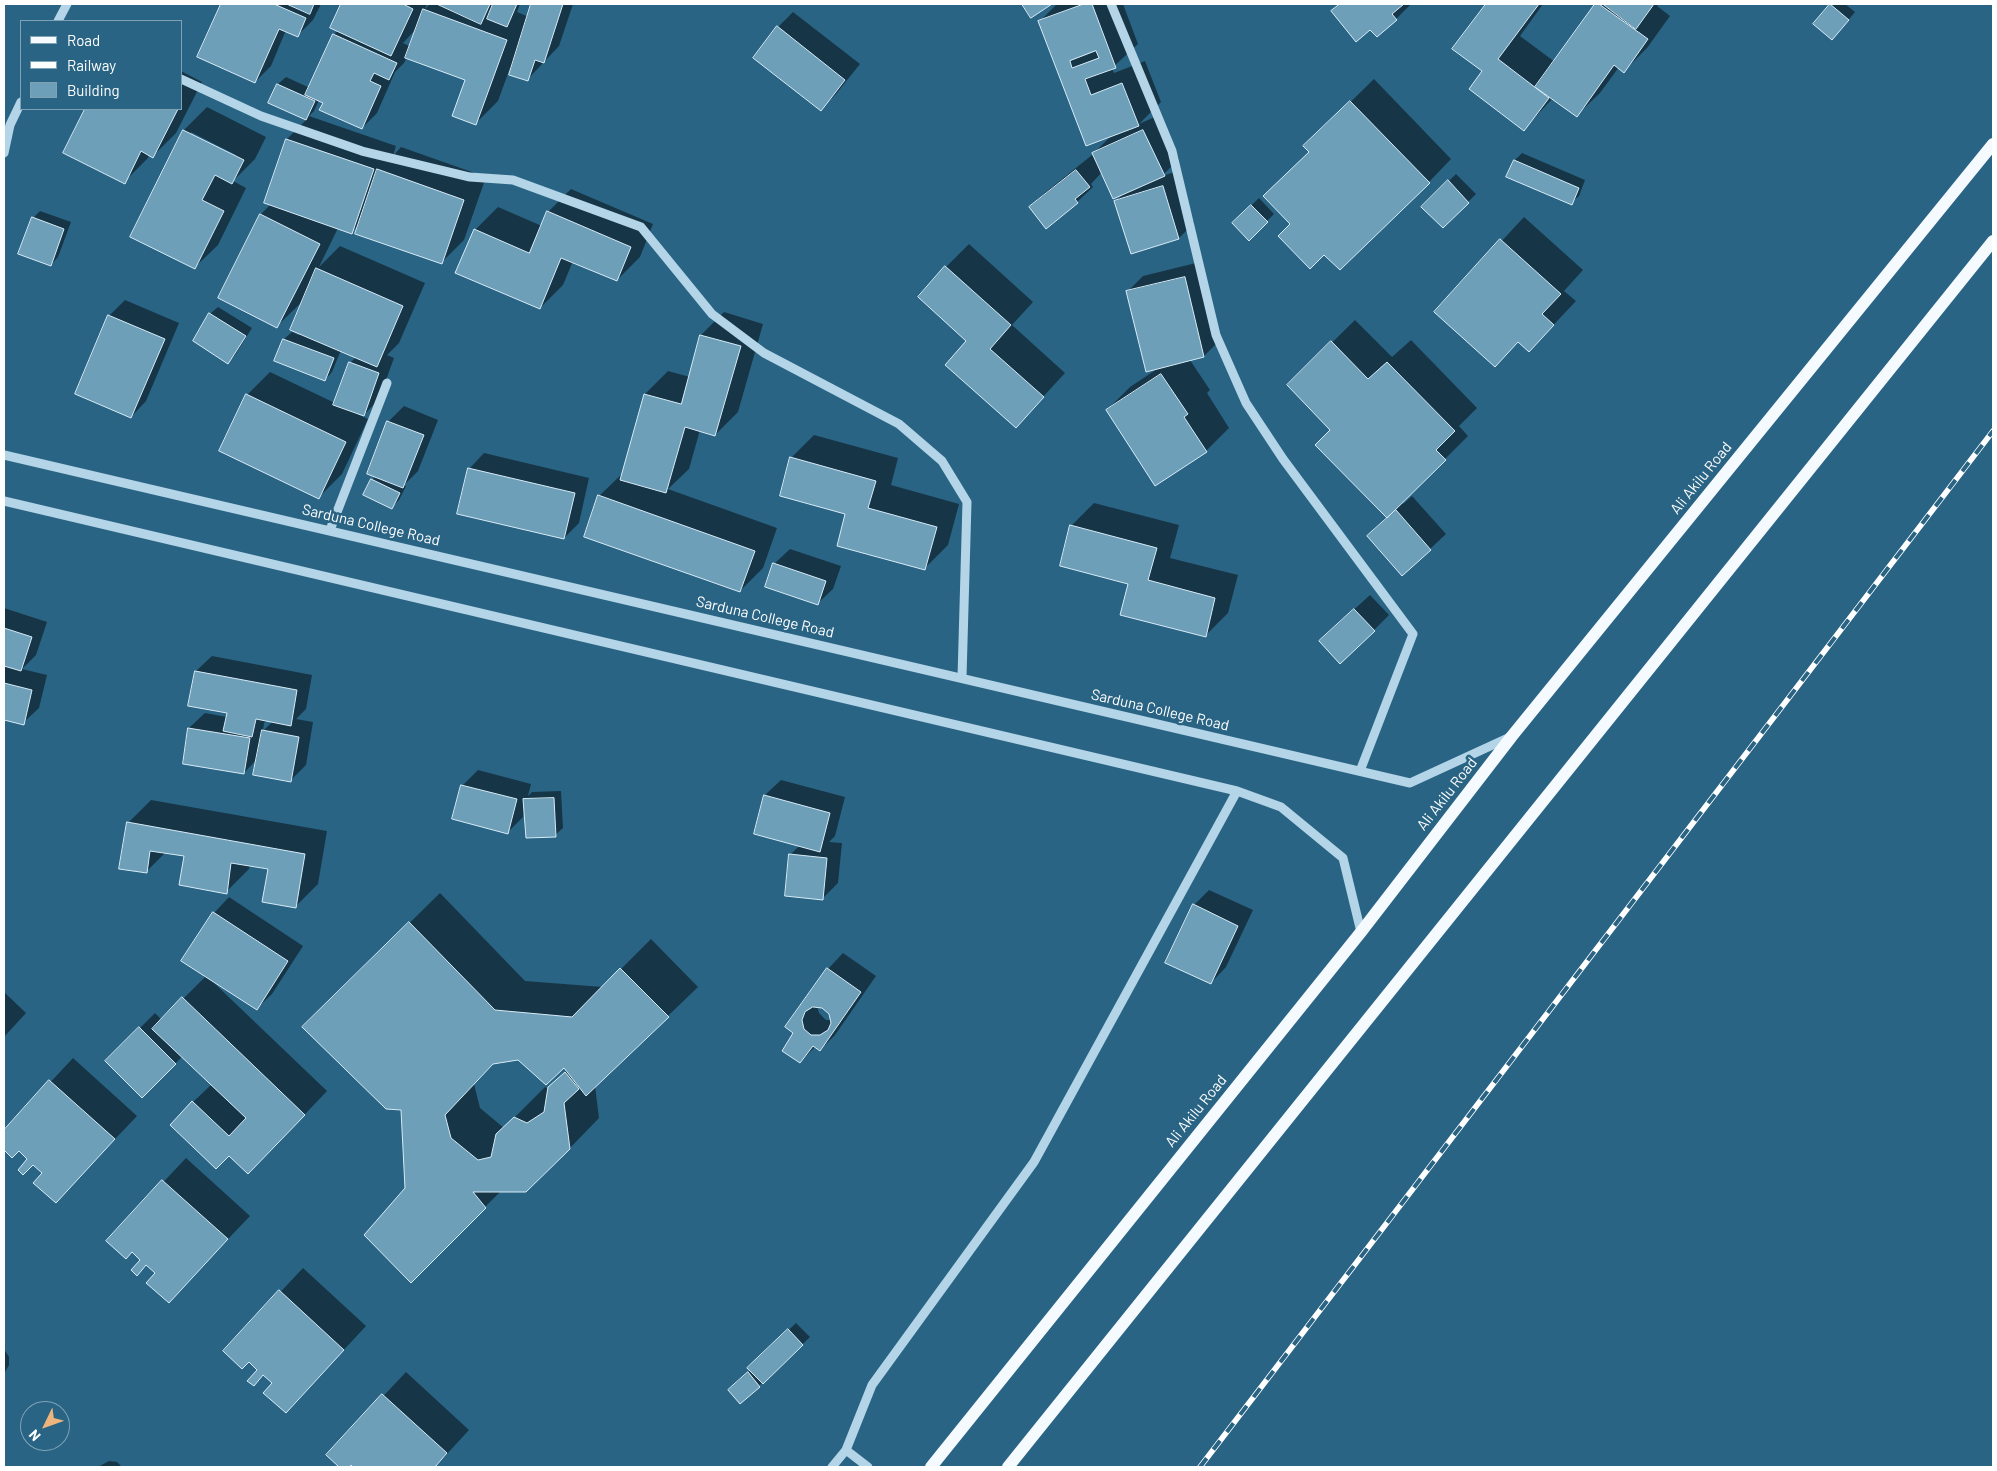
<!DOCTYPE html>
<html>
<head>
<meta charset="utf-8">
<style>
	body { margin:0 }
	#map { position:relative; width:1997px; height:1471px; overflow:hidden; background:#2a6484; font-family:Barlow,sans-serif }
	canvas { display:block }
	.frame { position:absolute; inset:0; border:5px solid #fff; pointer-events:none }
	.legend { position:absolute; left:20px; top:20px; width:162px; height:90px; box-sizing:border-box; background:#2a6484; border:1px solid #7fa2b5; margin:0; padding:6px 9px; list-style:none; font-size:15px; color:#fff }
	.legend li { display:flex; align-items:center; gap:10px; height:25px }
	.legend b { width:25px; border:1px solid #7fa2b5 }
	.north { position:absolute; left:20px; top:1401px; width:50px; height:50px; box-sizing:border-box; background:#2a6484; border:1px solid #7fa2b5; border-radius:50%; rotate:228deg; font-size:14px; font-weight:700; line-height:20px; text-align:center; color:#fff }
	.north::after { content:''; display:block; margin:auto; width:18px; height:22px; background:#edb57c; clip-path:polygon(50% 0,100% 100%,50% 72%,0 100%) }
</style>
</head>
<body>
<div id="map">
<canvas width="1997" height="1471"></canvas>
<div class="frame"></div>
<ul class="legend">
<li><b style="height:6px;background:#f5fafe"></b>Road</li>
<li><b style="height:6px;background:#fff"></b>Railway</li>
<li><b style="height:14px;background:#6e9fb9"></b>Building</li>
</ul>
<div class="north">N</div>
</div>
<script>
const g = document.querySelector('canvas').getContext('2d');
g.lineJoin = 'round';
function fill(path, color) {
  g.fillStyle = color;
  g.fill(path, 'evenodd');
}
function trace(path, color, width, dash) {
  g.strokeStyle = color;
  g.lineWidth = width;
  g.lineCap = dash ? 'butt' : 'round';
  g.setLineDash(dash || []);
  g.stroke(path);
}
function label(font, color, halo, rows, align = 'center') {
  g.font = font + ' Barlow,sans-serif';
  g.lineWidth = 5;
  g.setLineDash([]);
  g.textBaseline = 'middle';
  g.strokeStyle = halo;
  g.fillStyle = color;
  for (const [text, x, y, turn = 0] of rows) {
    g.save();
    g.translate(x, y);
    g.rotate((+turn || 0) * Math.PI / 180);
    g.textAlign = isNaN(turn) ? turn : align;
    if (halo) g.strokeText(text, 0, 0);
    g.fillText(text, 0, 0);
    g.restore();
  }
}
const shadow = new Path2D(`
	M223 4H321L313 20 298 35 286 30 271 66 255 82 199 56Z
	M342 4H427L425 9 430 4H520L517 12 529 17 533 4H573L559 46 527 80 510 68 498 101 475 124 466 79 407 57 404 63 395 72 377 113 362 128 319 100 314 111 309 116 396 146 393 156 401 147 486 177 464 240 441 263 360 224 351 232 338 228 319 267 340 246 425 283 399 343 387 355 394 358 379 399 364 415 358 413 357 414 368 419 342 474 319 497 247 395 270 372 335 403 350 363 356 357 341 350 332 372 325 380 276 361 284 339 292 332 299 335 304 300 277 326 220 297 261 214 271 204 287 139 307 119 270 103 278 84 286 77 310 88 334 34 338 31 331 28ZM417 28 411 47 403 43Z
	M1057 4H1123L1138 44 1112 68 1114 73 1145 61 1161 102 1139 124 1159 115 1179 159 1162 176 1178 171 1194 223 1179 238 1132 253 1116 201 1123 194 1102 172 1091 184 1093 187 1077 202 1030 207 1046 192 1092 155 1096 161 1094 153 1113 134 1040 21Z
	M1340 4H1411L1396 19 1371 29 1333 11Z
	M1488 4H1543L1520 36 1555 62 1596 4H1659L1657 6 1670 16 1647 48 1624 71 1619 67 1600 93 1577 115 1553 98 1524 129 1484 71 1454 49Z
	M1832 4H1845L1855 12 1839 31 1815 24Z
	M793 12 860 64 836 94 821 109 778 27Z
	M181 71 202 82 176 133 153 156 150 154 147 159 124 182 65 152 87 109H181Z
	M1374 79 1451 159 1429 182 1324 253 1292 224 1311 152 1328 124Z
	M207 107 266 137 255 159 233 181 246 188 218 245 195 267 184 130ZM191 132 236 155 234 157 191 135Z
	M1522 153 1585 180 1579 196 1571 203 1515 160Z
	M1456 174 1476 194 1443 227 1422 207Z
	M571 189 653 224 640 257 617 280 573 261 563 285 540 308 475 230 498 207 542 226 548 212Z
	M1259 198 1274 214 1249 239 1233 223Z
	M40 211 71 222 58 257 51 265 33 218Z
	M1524 217 1583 270 1564 291 1576 301 1529 351 1519 341 1436 312Z
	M969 244 1033 302 1012 325 1065 373 1016 426 968 341 946 267Z
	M1200 262 1219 341 1204 356 1190 360 1210 390 1207 393 1229 428 1206 451 1156 484 1107 410 1130 387 1160 367 1127 292 1143 276Z
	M125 300 179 323 146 401 131 417 109 316Z
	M218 307 252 328 235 355 228 362 194 340 210 314Z
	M724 312 763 324 738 412 715 435 700 430 689 469 668 489 777 528 763 568 740 591 599 496 623 473 645 394 668 371 690 377 701 335Z
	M1355 320 1392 357 1411 340 1477 408 1459 426 1468 436 1402 502 1403 504 1412 496 1446 534 1430 549 1388 518 1316 445 1332 429 1289 385Z
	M404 406 438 420 418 471 404 485 406 486 399 500 391 508 372 480 376 476 388 422Z
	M814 435 898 458 891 485 959 504 948 545 925 568 791 458Z
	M484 453 589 478 579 523 564 538 469 469Z
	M1094 503 1179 525 1170 558 1238 575 1228 613 1205 636 1130 583 1071 526Z
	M790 549 841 566 833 589 817 604 774 564Z
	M1370 595 1389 615 1374 630 1336 626Z
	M4 608 47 622 36 655 22 669 47 675 39 708 23 723 4 719Z
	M212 656 312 675 306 709 296 719 313 722 306 765 290 781 257 759 244 773 189 728 205 713 227 717 228 712 190 705 196 671ZM267 720 273 721 263 731 264 723Z
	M478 770 531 784 528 796 532 792 561 791 563 828 555 835 524 810 523 817 507 833 462 786Z
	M781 780 845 797 835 836 829 842 842 843 838 883 822 899 790 855 800 845 755 833 765 795Z
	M151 800 327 831 318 884 295 907 269 868 250 865 249 869 226 892 185 855 166 852 146 872 128 823Z
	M1209 890 1253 910 1226 967 1211 983 1194 905Z
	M440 893 525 981 603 987 651 939 698 987 595 1086 599 1118 569 1149 501 1191 411 1281 402 1109 304 1027ZM518 1059 564 1066 567 1070 549 1089 545 1087 504 1128 480 1108 474 1084 494 1063Z
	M229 897 303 946 272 994 256 1009 213 982 327 1091 271 1150 229 1154 193 1102 212 1084 183 1056 142 1096 107 1061 155 1013 162 1020 206 976 214 913Z
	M843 953 876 976 835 1035 820 1050 815 1047 800 1062 795 1033 787 1027 828 969ZM817 1006 822 1007 830 1013 832 1020H826L819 1013Z
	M4 992 26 1013 4 1037Z
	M73 1058 137 1116 56 1201 44 1172 19 1150 12 1157 4 1149V1132Z
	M186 1158 250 1216 169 1301 157 1273 132 1251 108 1241Z
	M303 1268 366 1326 286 1412 274 1383 249 1360 225 1351Z
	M796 1323 810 1337 763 1382 740 1402 737 1382 751 1370 749 1368Z
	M4 1349 9 1357V1365L4 1374Z
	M406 1372 469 1430 435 1467H355L352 1464 349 1467H341L328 1455Z
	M109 1461 117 1462 122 1467H98Z`);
const building = new Path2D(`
	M221 4H274L306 18 298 37 279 29 255 83 197 57Z
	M287 4H314L310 14Z
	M341 4H403L413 9 391 56 330 28Z
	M437 4H490L481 24Z
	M493 4H517L507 27 487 19Z
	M531 4H563L544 63 535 60 528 81 509 75Z
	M1022 4H1052L1031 18Z
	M1084 4H1092L1116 68 1085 79 1091 95 1122 83 1139 126 1086 146 1038 21ZM1096 51 1099 58 1072 68 1070 61Z
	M1340 4H1404L1392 14 1397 20 1377 37 1370 30 1356 42 1331 11Z
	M1486 4H1539L1498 59 1549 98 1524 131 1469 89 1482 71 1452 49Z
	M1595 4H1599L1648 39 1624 73 1614 65 1577 117 1535 87Z
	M1603 4H1654L1636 29Z
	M1830 4 1849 20 1832 40 1813 24Z
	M423 9 507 40 476 125 452 116 465 80 405 58Z
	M777 26 845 80 821 111 753 58Z
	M333 34 397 63 389 80 374 73 370 81 381 86 362 129 319 110 323 103 305 95Z
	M277 84 315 101 306 120 268 103Z
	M1350 101 1430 183 1340 270 1324 255 1310 269 1278 236 1290 224 1263 196 1309 152 1303 146Z
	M85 109H178L153 158 141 151 125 184 63 153Z
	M183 130 244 160 232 184 215 175 202 200 224 211 195 269 130 237Z
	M1143 130 1165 176 1113 199 1092 153Z
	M286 139 374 169 352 234 264 203Z
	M1514 160 1579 188 1572 205 1506 177Z
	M377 169 464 200 442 264 355 234Z
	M1076 170 1090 187 1075 199 1078 203 1046 229 1029 207Z
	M1448 180 1469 203 1443 228 1421 207Z
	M1163 186 1179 239 1131 254 1114 201Z
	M1251 205 1268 222 1249 241 1232 223Z
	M547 211 631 247 617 281 561 258 540 309 455 273 474 229 529 253Z
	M260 214 320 244 277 328 218 298Z
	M32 217 64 229 51 266 18 254Z
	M1500 239 1561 294 1542 314 1554 325 1529 352 1518 342 1495 367 1434 312Z
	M945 266 1011 325 990 349 1044 397 1016 428 945 365 966 341 918 297Z
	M316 268 403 306 377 367 290 330Z
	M1185 277 1204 357 1146 372 1126 291Z
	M209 313 246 336 228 364 193 341Z
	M108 315 165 339 131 418 75 394Z
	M700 335 741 346 715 436 685 427 666 493 620 480 644 394 681 404Z
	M283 339 334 358 325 381 274 361Z
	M1331 341 1368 379 1387 362 1455 431 1436 450 1446 460 1387 518 1315 445 1330 430 1287 385Z
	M349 362 379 373 364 416 333 405Z
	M1161 374 1188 414 1184 417 1207 452 1155 486 1106 410Z
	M246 394 346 442 319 499 219 451Z
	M387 421 424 435 403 488 367 474Z
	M790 457 876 481 868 508 937 527 925 570 837 546 845 514 780 496Z
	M468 468 575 493 564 539 457 514Z
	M371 479 400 493 392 509 363 495Z
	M598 495 755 551 740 592 584 537Z
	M1396 510 1431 550 1402 576 1367 536Z
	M1070 525 1157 548 1148 580 1215 598 1206 637 1120 615 1128 584 1060 566Z
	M773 563 826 581 818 605 765 587Z
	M1354 609 1375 631 1340 664 1319 641Z
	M4 628 32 637 21 671 4 666Z
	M195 671 297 690 291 726 256 719 252 737 223 731 227 713 188 706Z
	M4 683 32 690 24 725 4 720Z
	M188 728 250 738 244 774 183 764Z
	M262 730 299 737 291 782 253 775Z
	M461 785 517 799 508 834 452 819Z
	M764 795 830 813 820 852 754 834Z
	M554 798 556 837 526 838 523 799Z
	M127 822 305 854 296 908 262 902 268 869 231 863 227 894 179 885 184 856 150 851 147 873 119 869Z
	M789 854 827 858 823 900 785 896Z
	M1193 904 1238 926 1211 984 1165 963Z
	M213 912 288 961 257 1010 181 961Z
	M409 922 495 1010 572 1017 620 968 669 1017 586 1096 564 1068 546 1085 518 1060 493 1064 445 1115 451 1138 478 1160 491 1157 496 1134 514 1117 527 1123 544 1112 548 1087 565 1072 579 1089 564 1103 570 1149 526 1192H473L486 1208 411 1283 364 1235 405 1188 401 1110 386 1109 302 1027Z
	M827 968 861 992 820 1051 813 1046 800 1063 782 1051 793 1033 785 1027ZM813 1007 822 1008 829 1014 831 1023 828 1030 820 1035H811L804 1029 802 1020 805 1012Z
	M182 997 305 1115 248 1174 229 1156 216 1169 170 1125 192 1101 229 1136 246 1118 152 1029Z
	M139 1027 176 1064 142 1098 105 1061Z
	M49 1080 115 1139 56 1203 33 1183 42 1173 33 1165 23 1175 18 1170 27 1159 19 1151 12 1158 4 1150V1130Z
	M162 1180 228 1239 169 1303 146 1283 155 1273 146 1265 137 1276 131 1270 140 1260 132 1252 126 1259 106 1241Z
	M279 1290 344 1350 286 1413 263 1393 272 1383 263 1375 254 1386 247 1381 257 1370 249 1362 242 1369 223 1351Z
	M788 1329 803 1345 763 1384 747 1368Z
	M748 1372 760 1387 740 1404 728 1390Z
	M382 1394 447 1453 435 1467H353L351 1465 350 1467H339L326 1455Z`);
const minor = new Path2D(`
	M1111 4 1172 151 1216 335 1246 403 1283 459 1413 634 1360 771
	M58 21 67 4
	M181 79 261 116 362 151 470 177 513 180 641 227 712 314 764 353 899 424 942 461 967 502 962 677
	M4 153 10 125 21 102
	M4 455 1410 783 1510 737
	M4 501 1237 791 1281 807 1343 858 1361 932
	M330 530 387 383
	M832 1467 846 1450
	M868 1467 846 1450 872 1385 1034 1162 1237 791`);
const major = new Path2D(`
	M931 1467 1361 932 1512 736 1993 144
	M1008 1467 1993 241`);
const rail = new Path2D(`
	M1200 1467 1993 431`);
const streetNames = [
	["Ali Akilu Road",1701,478,-51],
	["Sarduna College Road",371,525,13],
	["Sarduna College Road",765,617,13],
	["Sarduna College Road",1160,710,13],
	["Ali Akilu Road",1447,794,-52],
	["Ali Akilu Road",1196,1111,-51]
];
fill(shadow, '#0007');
fill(building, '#6e9fb9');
trace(building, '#d7ebf6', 1);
trace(minor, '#b4d5e7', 9);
trace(major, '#f5fafe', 12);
trace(rail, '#fff', 5.5);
trace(rail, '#2a6484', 4, [11]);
label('15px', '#fff', '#2a6484', streetNames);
</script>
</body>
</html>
